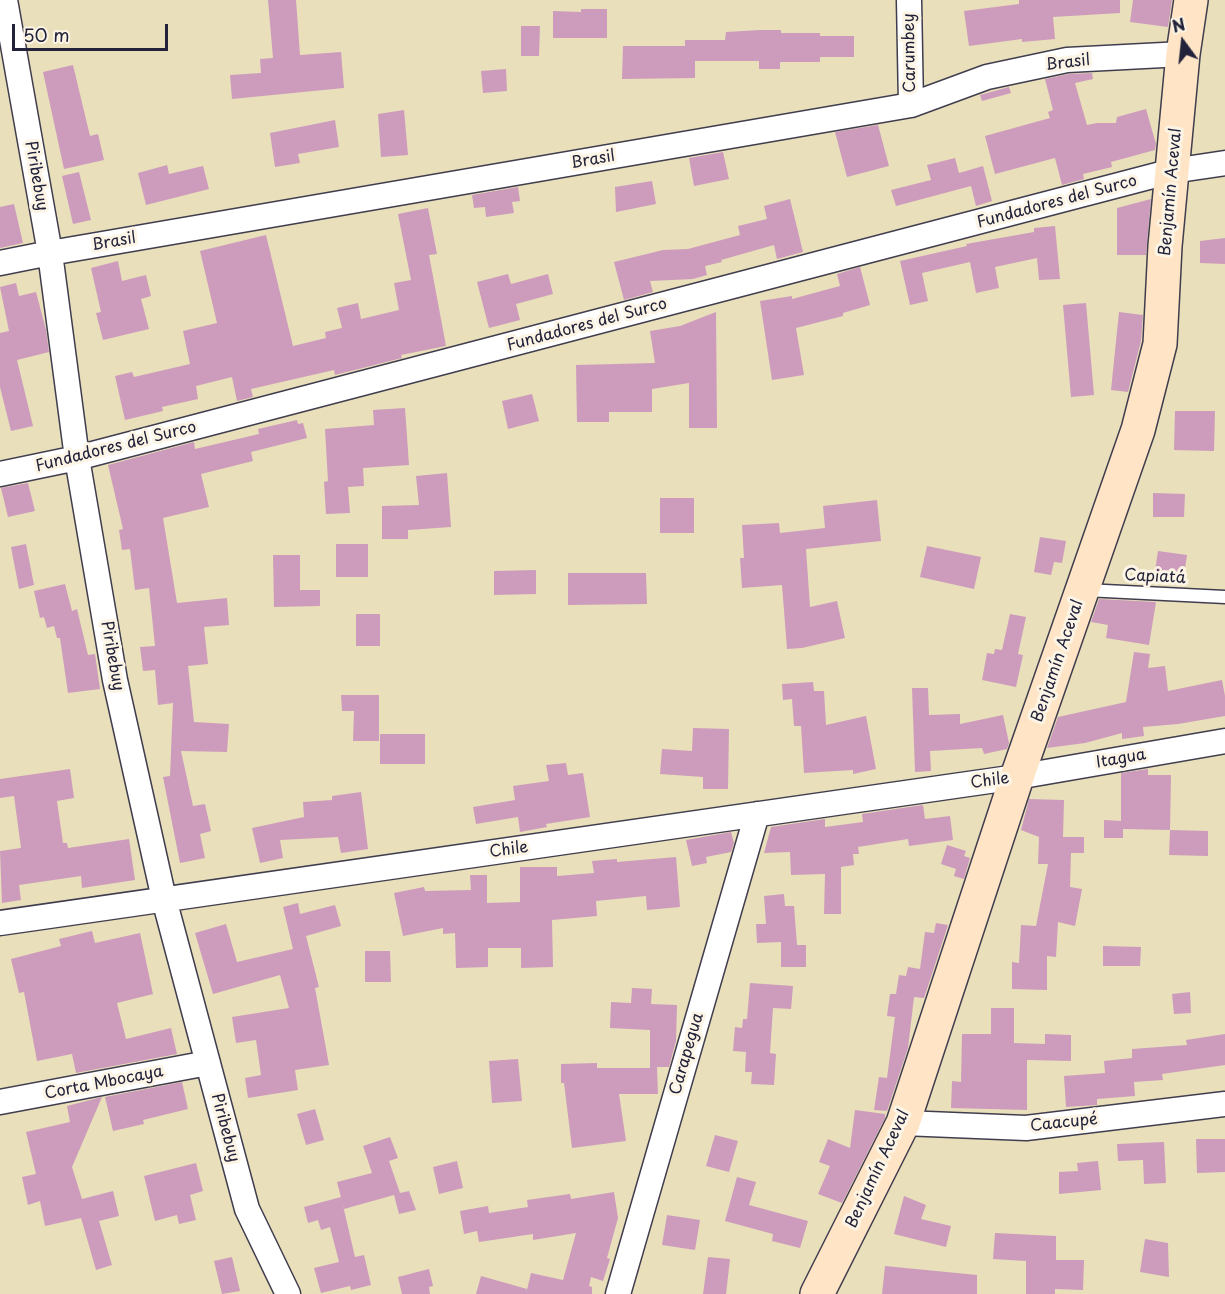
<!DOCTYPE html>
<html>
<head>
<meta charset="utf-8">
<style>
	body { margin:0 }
	#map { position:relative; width:1225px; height:1294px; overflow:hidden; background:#e9dfbb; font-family:"Playpen Sans",sans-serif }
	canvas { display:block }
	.north { position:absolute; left:1153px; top:12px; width:60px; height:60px; -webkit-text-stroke:4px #fcf5e5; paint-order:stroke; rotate:345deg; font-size:16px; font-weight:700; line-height:24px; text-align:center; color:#22223b }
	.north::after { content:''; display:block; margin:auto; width:21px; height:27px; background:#22223b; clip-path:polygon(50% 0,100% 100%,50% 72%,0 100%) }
	.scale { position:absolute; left:12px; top:24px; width:156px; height:27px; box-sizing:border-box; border:3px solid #22223b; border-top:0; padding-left:8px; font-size:18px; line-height:21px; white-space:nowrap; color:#22223b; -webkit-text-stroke:4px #fcf5e5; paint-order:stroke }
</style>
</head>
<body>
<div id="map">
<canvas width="1225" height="1294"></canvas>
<div class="north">N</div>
<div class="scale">50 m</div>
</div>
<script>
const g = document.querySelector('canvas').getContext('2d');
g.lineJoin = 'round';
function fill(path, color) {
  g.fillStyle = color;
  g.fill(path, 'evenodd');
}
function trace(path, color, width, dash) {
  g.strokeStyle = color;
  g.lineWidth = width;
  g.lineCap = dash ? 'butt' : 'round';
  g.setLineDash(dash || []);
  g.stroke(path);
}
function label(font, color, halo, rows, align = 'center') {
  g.font = font + ' "Playpen Sans",sans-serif';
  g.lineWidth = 6;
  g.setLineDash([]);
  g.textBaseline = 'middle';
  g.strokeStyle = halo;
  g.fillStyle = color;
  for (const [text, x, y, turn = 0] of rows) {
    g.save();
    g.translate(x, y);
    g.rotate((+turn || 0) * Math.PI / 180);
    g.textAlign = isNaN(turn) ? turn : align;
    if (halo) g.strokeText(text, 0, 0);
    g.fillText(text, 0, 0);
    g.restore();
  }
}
const building = new Path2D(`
	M268 0H296L300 55 341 52 344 88 232 99 230 75 261 73 260 59 273 58Z
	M1019 0H1120V13L1053 17 1055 39 1022 42V39L969 46 964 11 1019 4Z
	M1133 0H1172L1168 27 1130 22Z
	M581 9H607V38H553V11L581 12Z
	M521 26H540L539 56H521Z
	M760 30H781V33H820V36H854V57H820V62H780V69H759V61H695V78L622 79 623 46H685V40H725L726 32Z
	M73 65 90 136 98 134 104 160 64 169 43 72Z
	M506 69 507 91 483 93 481 71Z
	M1092 73 1093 79 1075 83 1087 125 1097 123H1116L1117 117 1146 109 1156 144 1155 150 1111 162 1112 167 1083 174 1084 179 1062 185 1055 158 995 174 985 136 1050 118 1048 112 1053 110 1045 79 1069 74Z
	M1009 87 1011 93 982 101 980 95Z
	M404 110 408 155 381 157 378 114Z
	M335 120 339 147 298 154 300 163 275 167 270 133Z
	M878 125 889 166 847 177 835 132Z
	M723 152 729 179 694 186 689 158Z
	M955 158 959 173 983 166 992 201 976 206 971 186 896 206 891 190 931 180 927 165Z
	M167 165 169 174 203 166 209 189 146 205 138 173Z
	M79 172 91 220 73 224 62 176Z
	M652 181 656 204 616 212 615 187Z
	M518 187 520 201 512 202 514 213 486 217 485 207 474 208 472 195Z
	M790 199 803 252 777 259 774 245 721 260 722 262 705 266 707 275 693 279 650 281 653 292 624 300 614 262 663 250 688 249 740 235 738 226 767 219 764 206Z
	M1151 199 1146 255H1117V208Z
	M14 204 23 243 0 248V207Z
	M428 208 437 254 429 255 446 346 401 355 402 358 335 375 334 370 251 389 253 397 237 401 232 377 196 386 198 399 162 407 163 411 125 420 115 376 132 372 134 377 190 364 183 331 217 323 200 251 266 235 293 346 326 338 325 332 342 328 337 308 358 303 361 319 399 310 394 283 411 280 398 214Z
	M1055 226 1060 279 1039 280 1037 258 995 267 999 288 976 293 970 262 922 273 928 301 910 305 900 261 967 246 966 244 1034 232V228Z
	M1225 238V264L1200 263V241Z
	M118 261 122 281 146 275 151 296 141 299 149 329 103 340 96 313 101 312 91 268Z
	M860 267 870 305 843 313V316L796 328 804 375 772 380 760 301 792 296V299L840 286 837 274Z
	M508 274 511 284 548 274 553 294 516 304 520 320 489 328 477 282Z
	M16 283 19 296 36 292 46 330 49 352 17 360 33 426 11 431 0 387V333L9 331 0 287Z
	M1086 303 1094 395 1071 397 1063 305Z
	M716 312 717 428H689V383L652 389V412H609V422H577L576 365 655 363 650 331 680 326Z
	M1119 312 1143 315 1141 341 1128 392 1111 390Z
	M532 394 539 421 508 429 502 401Z
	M405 408 409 465 363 468 364 486 348 487 350 513 326 514 324 482 328 481 325 429 374 425 373 410Z
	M1175 411H1215L1214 451 1174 450Z
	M297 420 298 424 303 423 307 438 251 452 253 461 201 474 209 507 163 518 177 603 227 598 229 625 204 627 208 664 188 666 194 722 229 724 227 752 181 751 193 806 205 804 211 831 200 834 205 858 180 863 163 777 170 776 173 703 158 705 155 670 143 671 140 647 155 646 149 588 135 590 130 549 122 550 119 530 123 529 108 465 194 442 195 449 259 434 258 429Z
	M447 473 451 527 408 530V539H382V506L419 505 416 476Z
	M28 483 35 511 8 517 1 488Z
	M1153 493 1185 494 1184 517H1153Z
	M660 498H694V533H660Z
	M877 500 881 541 806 549 810 607 837 601 845 638 802 648 787 649 782 585 742 588 740 558H744L742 525 779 523 780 533 825 528 823 506Z
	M1040 537 1066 541 1062 563 1054 562 1051 575 1034 572Z
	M26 544 34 585 19 589 11 547Z
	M336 544H368V577H336Z
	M927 546 981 557 974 589 920 577Z
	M1158 551 1187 555 1183 582 1154 577Z
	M273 555H300V590H320V606L274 607Z
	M536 570V594L494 595V571Z
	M568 573H646L647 604 568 605Z
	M65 584 72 611 77 609 88 655 95 654 100 689 68 693 60 638H57L54 626 47 628 44 617 40 618 34 591Z
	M1099 599 1156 602 1149 645 1106 638 1108 625 1091 622Z
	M356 614H380V646H356Z
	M1010 614 1026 617 1018 654 1023 655 1016 687 982 680 987 653 994 654 995 649 1002 650Z
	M1134 652 1150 654 1148 668 1165 666 1168 691 1222 680 1225 696V716L1178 724 1143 727 1144 736 1122 739V733L1085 743 1047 748 1058 717 1126 702Z
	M813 682 814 691H824L826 725 866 716 876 769 853 774V770L804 773 801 726H794L792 699 783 700 782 684Z
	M912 688H928L929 715 960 714V724L1003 715 1009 743 1007 749 984 754 982 748 930 751 931 771 915 772Z
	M341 695H379V741H353L354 711H342Z
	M693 728 729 729 728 789H703V777L660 774 662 749 692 751Z
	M380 734H425V764H380Z
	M566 763 568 775 583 773 590 817 546 824 547 827 520 832 518 817 476 824 473 807 515 800 513 786 549 781 546 765Z
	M70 769 74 798 57 801 63 843H67L68 848 129 839 135 880 82 888 81 876 19 885 21 900 2 903 0 851 21 848 14 796 0 798V779Z
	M1148 769V775H1171L1170 830 1123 829V838H1104V820L1121 821V773Z
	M361 792 368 849 341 853 338 837 280 840 283 858 260 863 252 828 304 817 303 802 332 800V796Z
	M1029 799 1064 800 1063 837H1084V853H1071L1070 887 1082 889 1075 926 1058 922 1056 957 1047 956V990L1012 989V962L1019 963 1021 925 1036 926 1048 864H1038L1039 837 1021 830Z
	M923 805 925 819 950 816 953 840 909 846 908 839 858 847 859 854H853L854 865 841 867V914H824L825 874 791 875 790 852 764 853 771 827 825 819V827L863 822 862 814Z
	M1170 830 1208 831V856L1169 855Z
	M731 832 734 843 731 852 706 857 707 863 692 866 686 840Z
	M947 845 966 851 964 856 970 858 964 879 954 876 956 869 941 864Z
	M676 857 680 907 647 910 646 896 596 901 597 916 552 920 553 967 521 968V948H488V967L456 968 455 933 443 934V928L403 936 394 893 424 887 425 891 471 890 470 875H487V903L520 902V867H557V876L594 873 592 861 617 859V862Z
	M784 894 785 906H794L797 945H806V967H781V942L757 943 756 924H766L764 896Z
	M298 903 300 914 335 905 341 926 306 936 319 987 315 988 329 1065 295 1070 298 1090 248 1098 245 1078 261 1075 256 1040 236 1043 232 1017 289 1008 280 975 213 994 195 933 226 924 237 962 293 949 283 907Z
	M936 923 948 925 933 971 928 970 933 971 924 998 914 997 908 1048 887 1111 874 1110 879 1077 887 1078 895 1017 887 1016 890 994H896L899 975 906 976 908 967 920 969 925 932 934 933Z
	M92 931 95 943 140 933 153 994 117 1003 126 1039 171 1028 177 1054 76 1073 72 1054 37 1061 24 992 19 993 11 959 61 946 59 939Z
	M1103 946 1141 947 1140 966H1103Z
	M365 951H390L391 982H365Z
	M750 983 793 986 791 1009 773 1008 770 1053 776 1054 774 1085 751 1084 752 1072H745L746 1052 733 1051 735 1027 742 1028 743 1019H747Z
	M632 988 652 989 651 1004 677 1005 676 1041 669 1067H657L658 1094H619L626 1141 572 1148 564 1083H561V1064L597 1063V1068H650V1030L610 1028 611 1002 631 1003Z
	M1190 992 1191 1013 1174 1014 1172 994Z
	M991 1008H1014V1043L1045 1044V1034L1071 1035V1061L1027 1060V1110L951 1108 952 1081 961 1082 962 1034H991Z
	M1225 1034V1065L1162 1074 1163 1080 1134 1082 1135 1096 1097 1099V1105L1066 1107 1064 1076 1105 1073 1104 1061 1132 1058V1049L1187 1045 1186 1040Z
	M518 1059 522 1101 492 1103 489 1061Z
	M182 1082 188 1109 143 1120 144 1124 113 1131 105 1097Z
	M102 1097 72 1167 82 1199 113 1191 119 1216 99 1221 112 1265 96 1270 81 1218 45 1226 40 1201 28 1205 22 1177 36 1174 26 1132 70 1122 67 1106Z
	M315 1109 324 1140 306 1145 297 1114Z
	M855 1110 885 1114V1118L842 1203 818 1194 830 1166 819 1162 828 1139 850 1148Z
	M715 1135 738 1141 729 1172 706 1166Z
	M390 1137 398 1158 389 1161 400 1193 409 1191 416 1210 399 1214 394 1195 344 1209 337 1182 372 1173 363 1146Z
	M1196 1139H1225V1172L1197 1173Z
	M1164 1142 1166 1183 1144 1184 1143 1160 1118 1161 1117 1144Z
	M457 1161 463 1188 439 1194 433 1167Z
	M1098 1161 1101 1190 1059 1194V1172L1078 1171 1077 1163Z
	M196 1163 203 1191 190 1195 196 1220 179 1224 177 1215 155 1221 144 1176Z
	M737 1177 756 1182 749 1205 808 1221 800 1248 772 1241 773 1234 725 1221Z
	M614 1192 618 1218 607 1258 610 1259 603 1281 591 1277 589 1286 592 1287V1294H526L531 1273 563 1280 576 1233 533 1240V1234L479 1242 477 1231 464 1234 460 1211 488 1206 489 1213 528 1207 527 1200 570 1194 571 1199Z
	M904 1196 926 1205 921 1219 951 1226 946 1247 894 1234Z
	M341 1197 355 1257 364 1255 371 1285 351 1290 350 1286 321 1293 314 1268 339 1262 330 1227 321 1230 318 1220 308 1223 304 1207Z
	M667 1215 700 1220 695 1250 662 1245Z
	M995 1233 1056 1236V1260H1084L1083 1290 1055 1289V1294H1026V1261L993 1259Z
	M1145 1239 1168 1243 1169 1277 1140 1272Z
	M232 1257 240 1291 222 1294 214 1261Z
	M708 1257 730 1259 726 1294H703Z
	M885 1266 977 1275V1294H882Z
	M429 1269 433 1286 429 1287 430 1294H402L398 1277Z
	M481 1276 527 1289 526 1294H476Z`);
const lane = new Path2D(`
	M1085 590 1225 597`);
const street = new Path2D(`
	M5 0 50 253 77 458 115 680 164 899 247 1209 288 1294
	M909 0 911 105
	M0 263 50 253 911 105 987 77 1067 60 1183 54
	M0 474 77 458 1172 171 1225 163
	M0 923 1017 777 1225 741
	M0 1102 208 1063
	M903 1123 1026 1128 1225 1104
	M618 1294 757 814`);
const secondary = new Path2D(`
	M817 1294 903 1123 1017 777 1138 430 1160 344 1165 246 1183 54 1191 0`);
const streetNames = [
	["Carumbey",910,53,-91],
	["Brasil",1068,63,-7],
	["Brasil",593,160,-10],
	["Piribebuy",36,176,80],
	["Benjamín Aceval",1171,192,-85],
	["Fundadores del Surco",1057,202,-15],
	["Brasil",114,242,-10],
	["Fundadores del Surco",587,325,-15],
	["Fundadores del Surco",116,447,-14],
	["Capiatá",1155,577,3],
	["Piribebuy",112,656,80],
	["Benjamín Aceval",1058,661,-71],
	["Itagua",1121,759,-10],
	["Chile",990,781,-8],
	["Chile",509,850,-8],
	["Carapegua",687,1054,-74],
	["Corta Mbocaya",104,1083,-11],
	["Caacupé",1064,1123,-6],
	["Piribebuy",225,1128,75],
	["Benjamín Aceval",878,1169,-65]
];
fill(building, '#cd9cbc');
trace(lane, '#403e4e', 15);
trace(street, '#403e4e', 27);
trace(secondary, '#403e4e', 36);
trace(lane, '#fff', 12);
trace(street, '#fff', 24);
trace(secondary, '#ffe4c6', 33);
label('16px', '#22223b', '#fcf5e5', streetNames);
</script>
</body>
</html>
